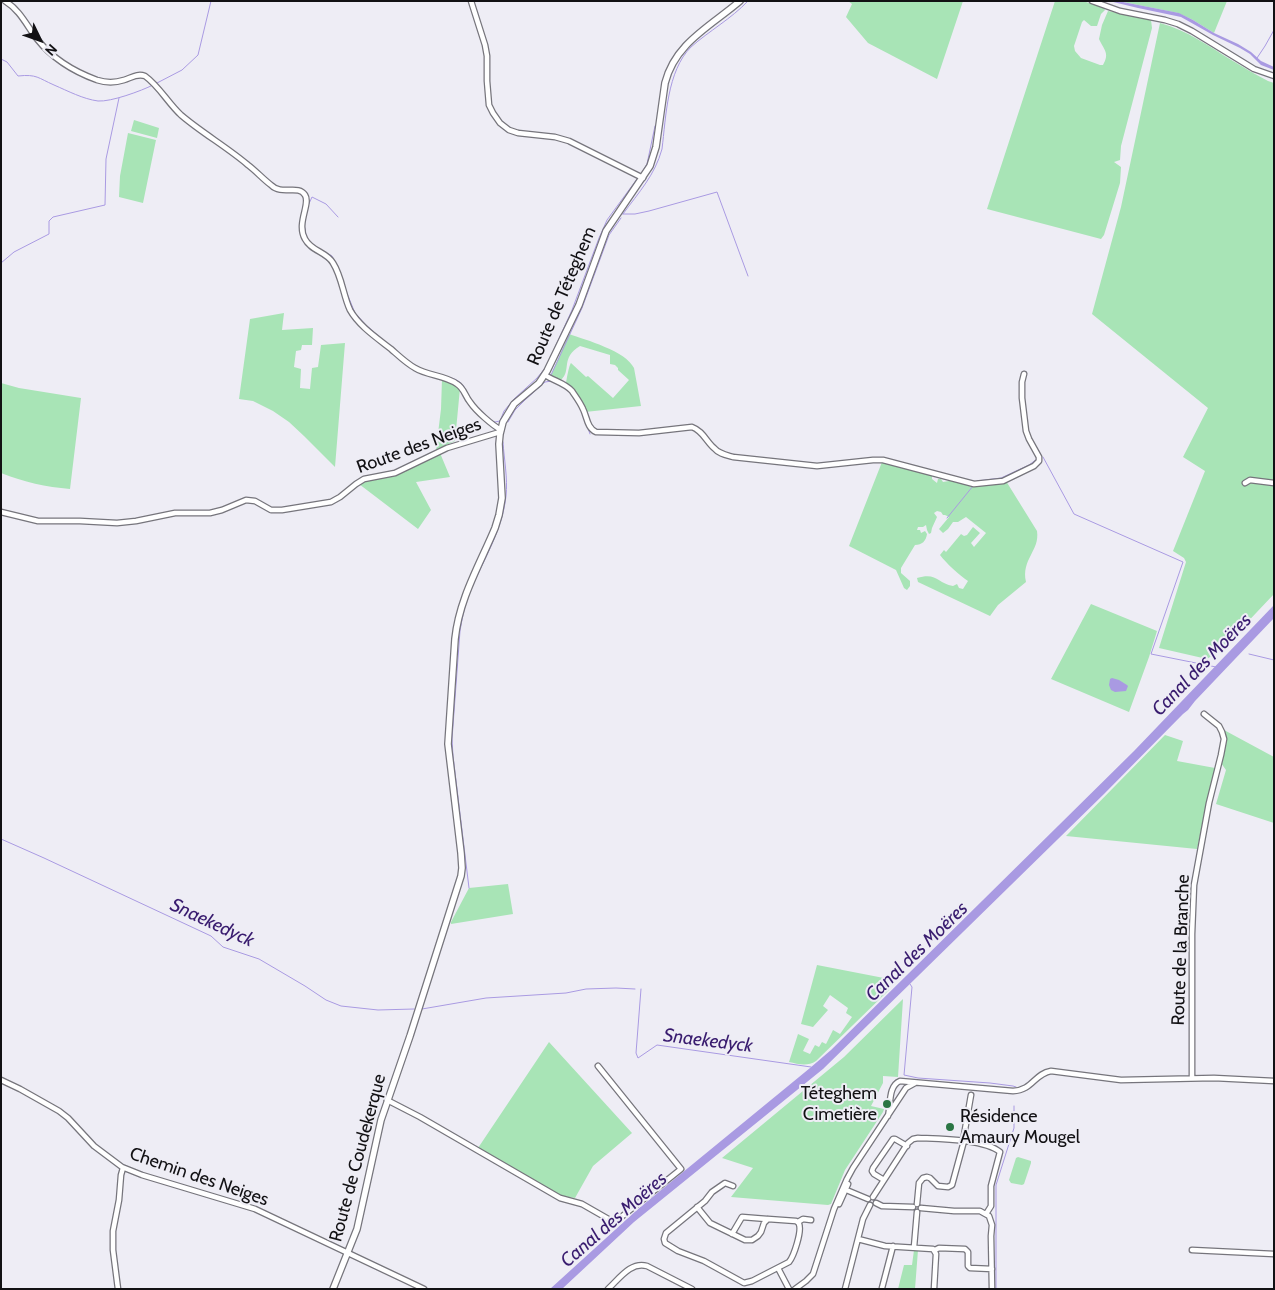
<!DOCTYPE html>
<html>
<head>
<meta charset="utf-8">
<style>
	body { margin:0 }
	#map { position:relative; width:1275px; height:1290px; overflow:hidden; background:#eeedf5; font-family:Cabin,sans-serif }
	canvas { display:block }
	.frame { position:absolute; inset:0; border:2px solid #121114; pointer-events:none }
	.north { position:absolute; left:15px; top:15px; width:50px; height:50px; -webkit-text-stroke:4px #eeedf5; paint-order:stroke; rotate:132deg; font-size:14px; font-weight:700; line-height:20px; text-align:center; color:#121114 }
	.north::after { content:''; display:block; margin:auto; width:18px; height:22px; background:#121114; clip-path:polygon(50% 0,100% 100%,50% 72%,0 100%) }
</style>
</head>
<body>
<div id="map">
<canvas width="1275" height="1290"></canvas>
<div class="frame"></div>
<div class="north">N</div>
</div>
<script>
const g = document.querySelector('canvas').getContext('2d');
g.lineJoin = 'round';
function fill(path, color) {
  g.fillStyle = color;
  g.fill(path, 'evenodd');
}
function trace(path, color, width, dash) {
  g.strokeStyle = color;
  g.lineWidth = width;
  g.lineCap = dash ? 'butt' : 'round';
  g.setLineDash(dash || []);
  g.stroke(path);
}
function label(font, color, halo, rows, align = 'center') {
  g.font = font + ' Cabin,sans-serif';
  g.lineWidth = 4;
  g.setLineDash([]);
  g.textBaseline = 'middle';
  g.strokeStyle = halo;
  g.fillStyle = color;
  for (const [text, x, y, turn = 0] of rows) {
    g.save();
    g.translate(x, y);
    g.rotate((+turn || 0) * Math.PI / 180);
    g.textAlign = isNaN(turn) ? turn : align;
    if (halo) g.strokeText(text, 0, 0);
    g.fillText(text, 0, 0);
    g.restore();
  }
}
const green = new Path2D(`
	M848 1H963L937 79 868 43 846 17 852 4Z
	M1055 1H1083L1104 8 1105 10 1101 14 1097 26H1091L1084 20 1082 22 1074 46 1075 51 1081 58 1100 65H1103C1110 53 1104 50 1099 39L1102 25 1108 11 1151 20 1152 28 1121 146 1120 160 1114 162 1121 167 1120 183 1104 235 1101 239 987 209Z
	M1118 1H1227L1214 33 1193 20 1178 13Z
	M1160 23C1189 31 1208 46 1233 61 1245 68 1256 75 1268 81L1274 83V594L1222 649 1207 659 1159 648 1186 562 1184 558 1173 551 1205 471 1183 457 1208 408 1092 314 1121 207Z
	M134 120 159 128 157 138 131 131Z
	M128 133 156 140 143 203 119 197 120 176Z
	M284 313 282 330 313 328 312 345H302L301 350 296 351 294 367 301 369 300 388 310 389 312 368 318 367 321 345 345 343 335 467 304 436 289 422 273 411 253 401 239 399 250 319Z
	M569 334C586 340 626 351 634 368L641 406 585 412 566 384C566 382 569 365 571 363L586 377 588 376 613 398 629 380 618 370V368L615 365 610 364V355L580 346C560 358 572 370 561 380H556L551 375Z
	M442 379 452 383 460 388 455 441 436 450 441 409Z
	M1 383 19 388 81 398 70 489C46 487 24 482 1 473Z
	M440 453 450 477 416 482 431 510 418 529 359 484 363 481 397 474Z
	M882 462 908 467 932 475V479L937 483 938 479H941L943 482 955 480 978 483C983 478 1000 478 1006 481L1037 531C1040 551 1021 559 1026 582L998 605 990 616 918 582 917 578C937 572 937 583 953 586L957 584 959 588 963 589 968 581C959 575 946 563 940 555L944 550 946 552 961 534 964 536 967 535 973 527 980 533 971 543 974 547 986 533 966 517 958 522H953L948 529 943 533 939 529 949 517 945 515H943L941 512 937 511 934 513 937 517 932 528 931 533 929 534 927 530 926 525 923 527H918L917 530H920L921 533 925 531 927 534C926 541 922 545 915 545L901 568V573L910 581V586L907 590 904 588 896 570 849 546Z
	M1091 604 1157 631 1149 657 1129 712 1051 679Z
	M1224 730 1274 757V823L1216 804 1226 770 1221 763 1226 742Z
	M1165 735 1183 741 1177 761 1215 768 1197 849 1066 836Z
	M508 884 513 914 451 924V922L469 888Z
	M817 965 889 979 885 986 889 990 816 1061C807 1067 798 1064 789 1062L798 1034 809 1039 803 1051 810 1054 815 1045 819 1047 822 1042 826 1044 833 1030 840 1034 852 1017 846 1013 848 1008 830 995 823 1006 828 1010 813 1027 801 1024Z
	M903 999 898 1077 883 1076V1083L871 1106 884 1109 883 1112 845 1170 831 1204 828 1205 731 1197 753 1168 722 1158 844 1057Z
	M549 1042 632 1133 593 1166 575 1198 562 1196 478 1148Z
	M1018 1157 1031 1161V1163L1024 1184 1022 1185 1011 1183 1009 1180 1016 1158Z
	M914 1250H918L915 1289H898L904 1265H912Z`);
const water = new Path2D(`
	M1109 1H1118L1179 13 1193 20 1214 33 1238 44 1251 52 1261 61 1274 67V70L1261 65 1250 54 1240 48 1213 35 1181 17 1138 8Z
	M1274 605V618L1195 701 1188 710 1183 714 1104 794 823 1069 634 1222 562 1289H550L638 1209 810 1068 831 1050 1134 751Z
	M1112 678 1119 680 1127 685 1128 686 1126 691 1115 692 1111 690 1109 685 1110 679Z`);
const stream = new Path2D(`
	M1257 58 1265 46 1274 30
	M1 59 7 62 18 76C37 74 38 78 54 85 68 91 83 99 98 101 111 102 141 91 153 85
	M157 83 182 70 198 55 211 1
	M641 174 647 164 655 126
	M307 208 312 197 326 204 338 217
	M623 214C639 192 655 175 662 149 666 117 667 71 691 47 709 31 731 19 748 1
	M623 214H635L649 211 717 192 748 276
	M304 224 306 235
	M314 246 332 256 338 268
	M1 263 14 252 49 234V221L53 217 105 205 106 159 119 98
	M344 286 355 313 366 325 383 340
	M401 355 408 361
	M552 376 551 375 582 308 609 235 621 218
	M448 377C467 382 463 389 472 401 478 409 486 415 492 421L495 422 500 421 504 411 514 399 537 378 546 367 572 310 599 238 607 220 637 179
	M508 422 515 410 525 400 545 382 552 381
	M586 423 590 434
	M1043 457 1074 514 1183 562 1151 654 1216 667
	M977 481 1001 478 1029 465 1037 459
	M947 518 973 486
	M1249 654 1274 660
	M1 839 44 858 211 936 223 947 259 959 305 986 326 1000 341 1006 378 1010 414 1009
	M469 888 453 756 452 739 460 631C462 619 464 608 468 597 481 563 502 533 506 496 508 479 504 459 503 442
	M910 984 912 987 904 1075 918 1078 990 1083 1013 1086 1016 1087
	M641 989 636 1053 638 1058 657 1045 811 1067
	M422 1009 486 998 566 993 586 989 616 988 635 989
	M996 1289V1185L1014 1128V1106`);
const minor = new Path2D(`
	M5 1C20 10 27 26 37 39 52 58 75 72 97 80 106 83 115 83 124 80 131 78 137 73 145 76 159 86 168 103 181 115 202 133 227 147 248 165 256 171 263 179 271 185 282 196 298 184 305 195 311 204 296 223 305 239 311 251 327 252 333 263 342 277 343 295 350 310 359 326 377 338 391 349 399 356 406 363 415 368 428 376 445 375 457 384 464 388 465 396 470 402 476 411 492 425 501 430
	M471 1 485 45 487 56V81L489 105 493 113 500 123 509 130 518 133 555 137 569 141 643 178
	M1092 1 1120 11 1165 20 1178 24 1192 31 1254 69 1274 76
	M545 375C554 381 565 383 572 391 576 397 580 402 583 409 587 417 587 428 596 432L639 433 692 427C703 431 706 441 714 448 719 454 726 455 733 457L817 466 873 460H883L974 484 1003 481 1034 466 1039 461V457L1029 439 1026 431 1022 398V382L1024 374
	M1245 483 1250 480 1274 483
	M1 512 38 521H80L117 523 136 521 175 513H210L222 510 246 500 255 501 271 510H282L331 502 340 497 356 484 364 479 395 473 447 448 500 432
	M1192 1078V934L1194 885 1209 803 1221 755 1224 739 1222 732 1219 726 1204 714
	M1 1080 20 1089 59 1111 68 1118 94 1146 122 1167 142 1175 255 1209 424 1289
	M387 1100 420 1117 560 1198 582 1204 610 1220H615L620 1218 681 1169 598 1066
	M888 1116C891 1104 888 1086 900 1081L1013 1091C1033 1090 1034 1074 1051 1071L1121 1080 1214 1078 1274 1081
	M963 1141 971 1095
	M884 1180 874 1174 872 1171 873 1168 893 1139H895L907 1146
	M844 1189 868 1199
	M873 1197 908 1143 913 1139 918 1138C938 1139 985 1139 1000 1152L991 1186V1206L986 1214
	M876 1203 882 1206 913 1207
	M839 1204 848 1184
	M917 1204 919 1183 923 1178 927 1177 930 1178 938 1186 948 1187 952 1185 964 1141
	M697 1207 710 1223 745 1240H752L758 1236 761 1232 764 1223 768 1219 796 1221C797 1222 799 1223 799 1224 802 1231 794 1256 789 1262L752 1281 744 1283 704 1261 678 1251 665 1243 664 1239 666 1233 705 1201 712 1192 725 1183 733 1186
	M921 1208 954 1211H980L989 1216 992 1225 991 1236 992 1289
	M798 1222 803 1219 811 1220
	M732 1234 742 1217 767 1219
	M858 1239 885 1246 933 1249 936 1254 934 1289
	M914 1247 917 1212
	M935 1250 939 1248 965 1249 968 1252V1266L970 1268 992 1269
	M1192 1250 1274 1254
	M778 1268 789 1289
	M882 1288 893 1246
	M118 1289 113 1250V1231L119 1200 121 1175 123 1168
	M608 1289C619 1279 631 1261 647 1266L692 1289
	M795 1289 806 1281 813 1274 834 1209 847 1179 853 1168 906 1088 915 1083
	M845 1289 863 1219 870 1205`);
const major = new Path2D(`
	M333 1289 357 1229 381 1120 410 1036 461 876 462 868 461 853 448 744 455 639C459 599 480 564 495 528L499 515 502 498 499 444 500 434 503 422 514 404 539 383 547 371 579 305 606 231 650 166 656 147 665 83C675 43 711 26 740 1`);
const markers = [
	[887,1104,5,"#2a7543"],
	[950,1127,5,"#2a7543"]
];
const streetNames = [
	["Route de Téteghem",562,296,-67],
	["Route des Neiges",419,446,-20],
	["Route de la Branche",1181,950,-88],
	["Route de Coudekerque",358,1158,-75],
	["Chemin des Neiges",199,1177,19]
];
const poiNames = [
	["Téteghem",877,1094],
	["Cimetière",877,1115],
	["Résidence",960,1117,"left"],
	["Amaury Mougel",960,1138,"left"]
];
const waterNames = [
	["Canal des Moëres",1202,665,-46],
	["Snaekedyck",212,923,25],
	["Canal des Moëres",917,952,-44],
	["Snaekedyck",708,1041,7],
	["Canal des Moëres",614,1220,-41]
];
fill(green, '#a8e4b6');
fill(water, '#a99ae2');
trace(stream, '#a99ae2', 1);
trace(minor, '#76757c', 7);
trace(major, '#76757c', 8);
trace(minor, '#fff', 4.5);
trace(major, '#fff', 5.5);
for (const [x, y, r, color] of markers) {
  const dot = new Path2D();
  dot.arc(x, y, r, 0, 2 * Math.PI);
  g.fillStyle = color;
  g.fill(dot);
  trace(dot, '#eeedf5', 2);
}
label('18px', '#121114', '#eeedf5', streetNames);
label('18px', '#121114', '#eeedf5', poiNames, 'right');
label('italic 19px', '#391c6f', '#eeedf5', waterNames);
</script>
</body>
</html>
